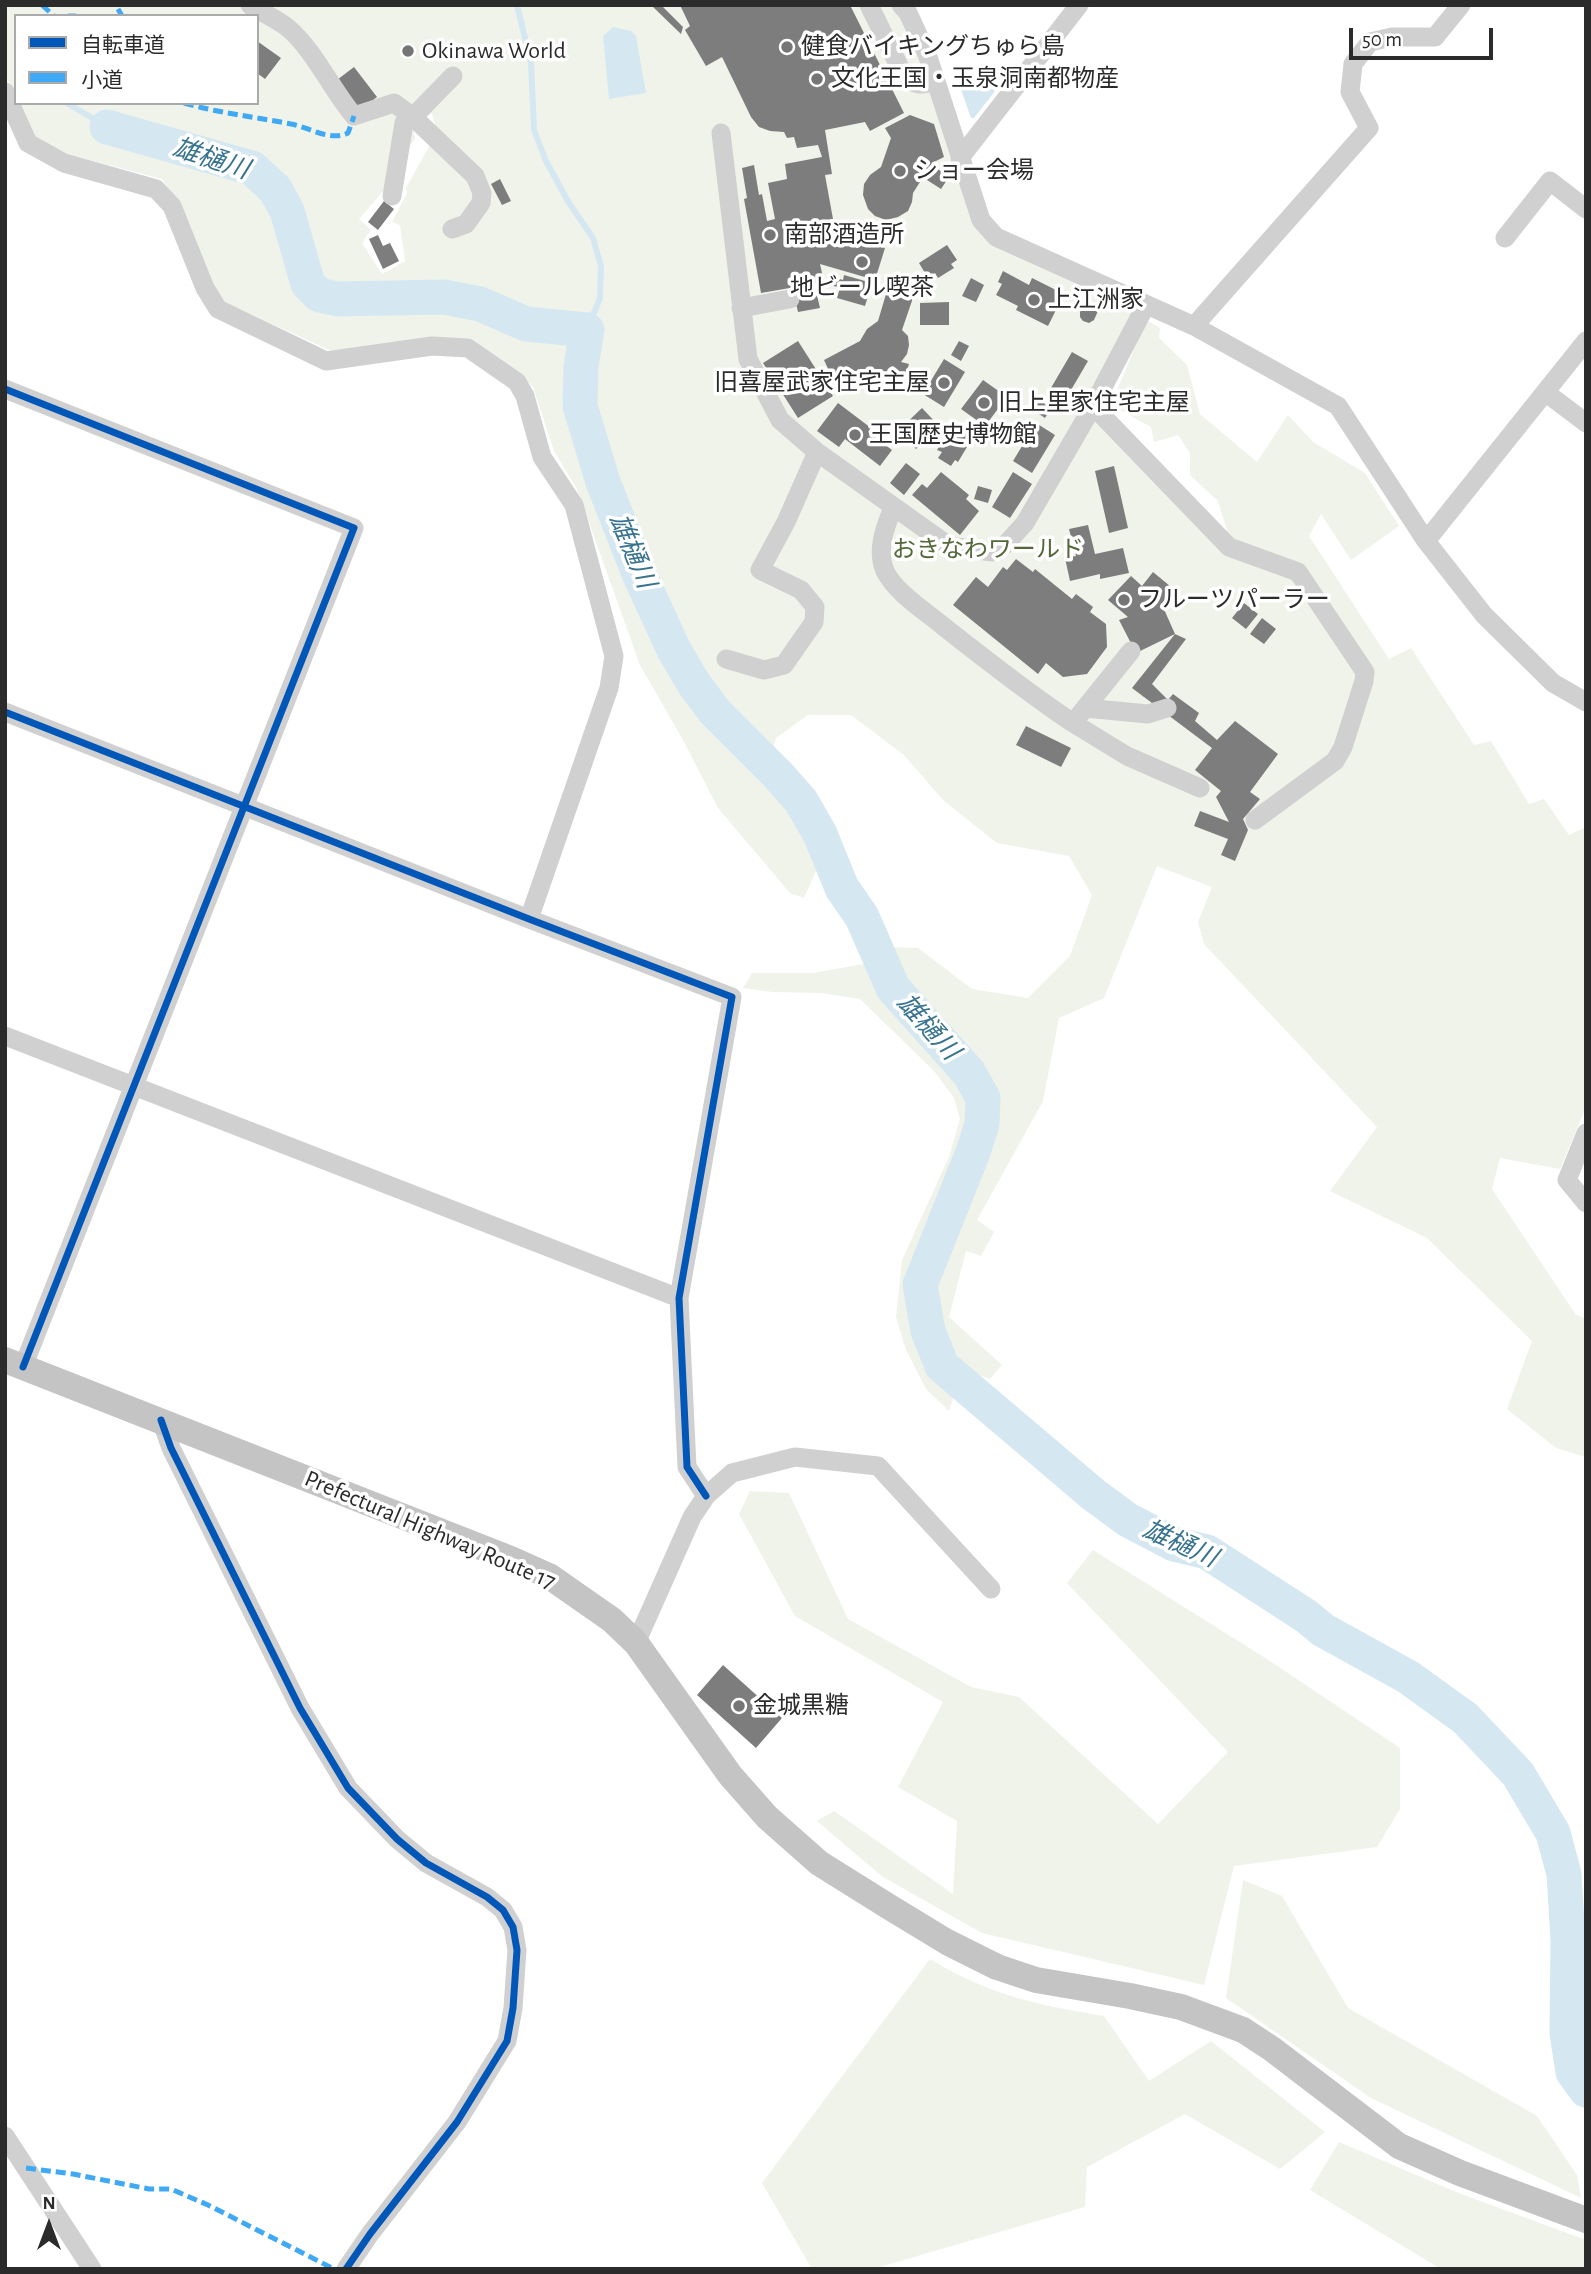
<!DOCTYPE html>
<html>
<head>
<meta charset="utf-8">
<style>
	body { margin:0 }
	#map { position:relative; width:1591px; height:2274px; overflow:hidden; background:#fff; font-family:"Alegreya Sans","Noto Sans JP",sans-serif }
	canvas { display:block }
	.frame { position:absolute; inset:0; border:7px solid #2b2b2b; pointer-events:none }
	.legend { position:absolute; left:14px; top:14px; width:245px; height:91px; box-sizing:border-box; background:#fff; border:2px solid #aaa; margin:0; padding:9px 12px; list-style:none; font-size:21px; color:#2b2b2b }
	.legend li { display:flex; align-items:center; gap:14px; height:35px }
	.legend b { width:35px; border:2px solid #aaa }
	.north { position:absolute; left:14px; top:2190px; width:70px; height:70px; -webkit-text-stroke:5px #fff; paint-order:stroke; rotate:0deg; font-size:19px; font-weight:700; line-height:28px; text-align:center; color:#2b2b2b }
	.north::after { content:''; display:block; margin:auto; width:24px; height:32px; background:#2b2b2b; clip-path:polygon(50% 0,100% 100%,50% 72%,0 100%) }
	.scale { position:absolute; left:1349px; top:28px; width:144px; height:32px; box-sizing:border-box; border:4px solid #2b2b2b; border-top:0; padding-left:9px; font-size:21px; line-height:24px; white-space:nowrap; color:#2b2b2b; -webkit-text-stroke:5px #fff; paint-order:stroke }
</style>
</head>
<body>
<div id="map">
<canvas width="1591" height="2274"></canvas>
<div class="frame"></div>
<ul class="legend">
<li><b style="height:9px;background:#0057b8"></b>自転車道</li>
<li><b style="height:9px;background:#3fa9f5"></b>小道</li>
</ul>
<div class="north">N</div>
<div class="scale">50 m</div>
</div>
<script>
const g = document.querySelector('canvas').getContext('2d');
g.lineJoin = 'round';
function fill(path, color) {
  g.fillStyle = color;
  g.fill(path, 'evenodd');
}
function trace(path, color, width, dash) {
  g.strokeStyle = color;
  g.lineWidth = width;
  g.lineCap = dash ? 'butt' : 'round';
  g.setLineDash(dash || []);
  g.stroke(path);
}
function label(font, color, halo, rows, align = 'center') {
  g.font = font + ' "Alegreya Sans","Noto Sans JP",sans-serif';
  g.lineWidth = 7;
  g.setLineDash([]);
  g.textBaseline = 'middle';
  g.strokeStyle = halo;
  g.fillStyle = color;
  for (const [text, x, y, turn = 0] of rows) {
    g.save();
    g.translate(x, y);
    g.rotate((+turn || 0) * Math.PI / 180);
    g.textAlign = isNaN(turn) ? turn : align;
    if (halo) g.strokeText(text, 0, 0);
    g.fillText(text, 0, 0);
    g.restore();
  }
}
const green = new Path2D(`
	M5 5H891L897 12 926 73 982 232 1148 313 1104 406 1230 544 1302 566 1230 540 1218 501 1190 475V453L1178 435 1154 442 1151 427 1111 405 1146 320 1160 328 1159 338 1187 365 1200 414 1257 462 1288 415 1313 442 1365 473 1399 526 1351 560 1321 514 1309 536 1389 659 1411 648 1474 745 1491 741 1529 804 1544 799 1569 835 1586 827V1107L1560 1169 1500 1158 1492 1189 1576 1315 1586 1319V1457L1556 1448 1507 1409 1532 1341 1427 1238 1330 1191 1377 1127 1204 944 1198 922 1212 887 1157 866 1104 998 1059 1018 1043 1101 977 1220 994 1232 981 1256 966 1251 949 1317 1002 1365 990 1379 962 1369 920 1324 918 1348 954 1396 949 1411 926 1389 906 1350 896 1317 902 1260 949 1157 960 1119 954 1098 934 1071 860 999 821 993 772 992 743 988 752 973H813L863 964 888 947 918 948 972 989 1028 998 1070 956 1092 895 1069 856 997 843 943 800 904 755 851 715H808L776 738 772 753 809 786 820 862 804 898 790 893 718 808 683 740 640 665 577 489 554 451 533 387 520 373 472 339 429 338 331 351 220 300 180 206 162 179 67 154 34 137 19 103H257V16H16V97L5 74ZM432 114 437 132 406 188 407 193 392 222 400 225 405 261 382 274 362 243 371 230 359 219 398 174V160L415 139 411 119 408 117Z
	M750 1491 789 1493 848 1619 971 1687 1019 1697 1158 1824 1228 1752 1067 1583 1093 1550 1267 1659 1400 1748V1809L1377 1847 1234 1866 1204 1985 982 1933 883 1877 817 1821 834 1811 953 1894 957 1821 898 1787 943 1702 795 1616 739 1514Z
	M1243 1880 1282 1896 1348 2008 1537 2116 1577 2175 1581 2198 1371 2098 1226 1998Z
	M930 1959C989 1995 1037 2005 1104 2016L1149 2081 1211 2041 1325 2132 1280 2169 1185 2114 1087 2167 1085 2207 873 2269H812L762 2183Z
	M1339 2142 1461 2194 1586 2240V2269H1441L1310 2190Z`);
const water = new Path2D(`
	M613 27 631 31 636 36 646 93 609 99 603 36Z
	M967 70 995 91 974 118H971L959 84V78Z`);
const stream = new Path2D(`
	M517 5 531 63 534 130 546 161 569 203 593 238 601 266 600 298 587 330
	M67 103 107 127`);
const river = new Path2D(`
	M107 127 252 168 275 189 287 211 308 284 319 295 338 299 444 297 480 304 526 324 587 330 581 366 580 406 603 482 640 576 674 650 694 684 715 712 779 776 801 801 820 834 842 888 862 917 893 988 969 1073 983 1098 982 1124 973 1152 920 1285 928 1331 942 1366 1094 1495 1128 1520 1174 1544 1207 1552 1306 1616 1323 1630 1408 1677 1465 1718 1518 1774 1553 1833 1564 1874 1568 1940 1567 2033 1573 2072 1586 2090`);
const building = new Path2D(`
	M651 5H661L683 27 681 34Z
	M680 5H850L904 113 870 131 865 122 825 130 832 174 825 175 833 219H830L832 233 885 248 875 280 820 264 824 282 761 293 744 199 747 198 742 168 754 165 759 195 762 194 767 221 775 219 768 183 787 179 785 164 822 157 818 145 797 148 794 137 787 138 784 132 770 131 759 127 751 117 722 57 706 66 685 30 690 26Z
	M257 41 281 58 265 79 257 73Z
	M354 67 377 97 357 112 333 83Z
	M910 115 934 124 944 157 932 163 913 193 912 202 908 211 898 217 886 220 875 216 868 209 863 195 864 184 870 175 881 167 891 138 885 128Z
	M935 167 949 177 941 189 927 180Z
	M500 179 511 201 502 205 491 184Z
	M384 201 394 209 378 230 368 222Z
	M378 235 383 246 390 243 399 261 383 269 369 239Z
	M947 245 957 260 951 264 954 268 938 278 935 273 928 278 919 263Z
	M1003 271 1029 285 1032 278 1064 294 1048 326 1016 310 1018 306 996 295 1002 284 998 282Z
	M844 275 872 283 865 306 837 298 840 288 831 285 833 277 843 280Z
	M971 278 984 285 976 302 962 296Z
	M889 284 915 292 902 330 908 336 909 345 907 354 901 362 909 364 905 376 889 371 887 376 870 369 836 386 824 360 860 341 867 329 878 321Z
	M816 291 820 308 798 312 794 295Z
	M949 302V325H920V303Z
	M1085 304 1098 311 1094 320 1089 323 1083 321 1080 317V312Z
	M798 341 833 396 798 418 763 363Z
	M959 341 969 346 961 361 951 355Z
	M1072 352 1088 361 1064 402 1048 393Z
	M944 359 965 372 944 407 923 394Z
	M983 380 1007 397 985 426 961 409Z
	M1039 400 1051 408 1045 418 1033 410Z
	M838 403 871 428 868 432 892 450 880 466 845 439 839 447 817 431Z
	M922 408 939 426 916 449 898 431Z
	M1036 423 1055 435 1032 473 1013 461Z
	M952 425 973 437 958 462 955 460 951 466 938 458 942 452 937 450Z
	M906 463 920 474 904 495 890 483Z
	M1114 466 1128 528 1109 533 1095 471Z
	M941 472 969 495 966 499 979 511 960 535 912 495 922 484 927 488Z
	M1013 472 1032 484 1010 518 992 507Z
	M978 486 992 490 988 503 974 499Z
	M1088 525 1095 554 1123 548 1129 573 1100 579V574L1070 581 1065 558 1076 556 1069 529Z
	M1016 559 1033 572 1035 569 1072 599 1076 594 1093 607 1090 612 1106 624 1107 647 1087 674 1063 677 1046 663 1038 674 953 605 976 577 988 587 1003 567 1007 570Z
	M1153 572 1176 591 1163 607 1175 634 1186 639 1152 684 1168 700 1173 694 1199 713 1195 721 1217 740 1235 721 1278 754 1250 792 1260 799 1243 819 1248 830 1235 861 1221 855 1228 839 1194 826 1200 811 1229 822 1216 797 1221 791 1195 770 1212 748 1132 688 1175 634 1136 653 1119 620 1128 617 1108 600 1131 576 1142 586Z
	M1244 603 1258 614 1246 629 1232 618Z
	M1262 618 1276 629 1264 644 1250 634Z
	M1026 726 1071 748 1061 767 1016 745Z
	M723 1665 782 1718 756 1748 697 1695Z`);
const minor = new Path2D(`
	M250 5C262 13 277 19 288 28 315 51 331 89 354 116L394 103 413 117 453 76
	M869 5 904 76C915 86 922 86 935 80
	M901 5 908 13 927 54 981 220 996 237 1194 326 1338 406 1426 541 1484 615 1553 683 1586 702
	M5 92 28 143 64 163 156 189 172 206 205 288 218 309 326 361 432 346 468 348 517 382 525 396 542 457 574 505 614 656 609 688 529 919
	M721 133 748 359 780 420 817 452 949 546 992 552 1006 544 1025 523 1093 406 1146 305
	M960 158 1079 5
	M392 196 404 123 413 117 475 176 482 193 481 203 466 224 452 229
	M1505 238 1550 181 1586 209
	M741 308 790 299
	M1194 326 1369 128 1350 92 1353 64 1370 42 1392 37H1435L1461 5
	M5 389 354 528 23 1367
	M1545 392 1586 423
	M1093 406 1229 547 1298 572 1365 672 1364 681 1343 747 1335 761 1255 820
	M893 508C885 527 876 550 885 571 895 592 925 611 943 626 986 660 1028 693 1073 723L1131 651
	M1426 541 1586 341
	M726 659 764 670 784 665 814 622 815 607 801 590 760 570 786 522 817 452
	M1085 708 1148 714 1167 708
	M5 712 529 919 732 997 679 1298 687 1467 706 1496
	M1073 723 1127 756 1200 788
	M5 1036 679 1298
	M1586 1133 1567 1180 1586 1203
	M161 1420 171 1448 300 1708 348 1788 397 1839 426 1863 487 1897 503 1910 513 1927 517 1950 513 2008 507 2041 457 2122 370 2234 346 2269
	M636 1643 692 1517 706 1496 732 1473 795 1457 878 1466 991 1589
	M5 2136 92 2269`);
const major = new Path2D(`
	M5 1360 511 1559 549 1576 612 1620 636 1643 730 1775 767 1817 819 1863 891 1908 947 1942 997 1967 1036 1980 1130 1996 1181 2007 1243 2030 1272 2049 1399 2146 1460 2173 1586 2220`);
const quiet = new Path2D(`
	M42 5 54 16
	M118 9 122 16
	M68 16H76
	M184 103C219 113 255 117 291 124 309 127 330 142 348 133L354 116
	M26 2168 73 2174 149 2189H171L208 2205 334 2269`);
const cycleway = new Path2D(`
	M5 389 354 528 23 1367
	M5 712 529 919 732 997 679 1298 687 1467 706 1496
	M161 1420 171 1448 300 1708 348 1788 397 1839 426 1863 487 1897 503 1910 513 1927 517 1950 513 2008 507 2041 457 2122 370 2234 346 2269`);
const markers = [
	[787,47,7,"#757575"],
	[408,51,7,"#757575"],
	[817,79,7,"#757575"],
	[900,171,7,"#757575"],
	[770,235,7,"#757575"],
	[862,262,7,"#757575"],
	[1034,300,7,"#757575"],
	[944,383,7,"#757575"],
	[984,403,7,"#757575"],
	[855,435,7,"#757575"],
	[1124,600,7,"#757575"],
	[739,1706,7,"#757575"]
];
const poiNames = [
	["健食バイキングちゅら島",801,47],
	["Okinawa World",422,51],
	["文化王国・玉泉洞南都物産",831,79],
	["ショー会場",914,171],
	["南部酒造所",784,235],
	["地ビール喫茶",862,288,"center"],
	["上江洲家",1048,300],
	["旧喜屋武家住宅主屋",930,383,"right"],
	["旧上里家住宅主屋",998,403],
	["王国歴史博物館",869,435],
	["フルーツパーラー",1138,600],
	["金城黒糖",753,1706]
];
const parkNames = [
	["おきなわワールド",988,550]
];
const streetNames = [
	["Prefectural Highway Route 17",430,1530,23]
];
const waterNames = [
	["雄樋川",211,159,18],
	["雄樋川",632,551,67],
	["雄樋川",928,1027,48],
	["雄樋川",1180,1544,24]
];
fill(green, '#f0f3ea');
fill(water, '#d5e8f1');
trace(stream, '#d5e8f1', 6);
trace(river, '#d5e8f1', 35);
fill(building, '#7d7d7d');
trace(minor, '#d0d0d0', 19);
trace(major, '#c4c4c4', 26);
trace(quiet, '#3fa9f5', 5, [10, 5]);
trace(cycleway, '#0057b8', 7);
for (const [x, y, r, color] of markers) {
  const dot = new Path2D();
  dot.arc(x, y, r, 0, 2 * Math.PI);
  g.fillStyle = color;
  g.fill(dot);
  trace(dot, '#fff', 2.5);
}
label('24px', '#2b2b2b', '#fff', poiNames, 'left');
label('24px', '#526838', '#fff', parkNames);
label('24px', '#2b2b2b', '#fff', streetNames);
label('italic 26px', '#38738f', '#fff', waterNames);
</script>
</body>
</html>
